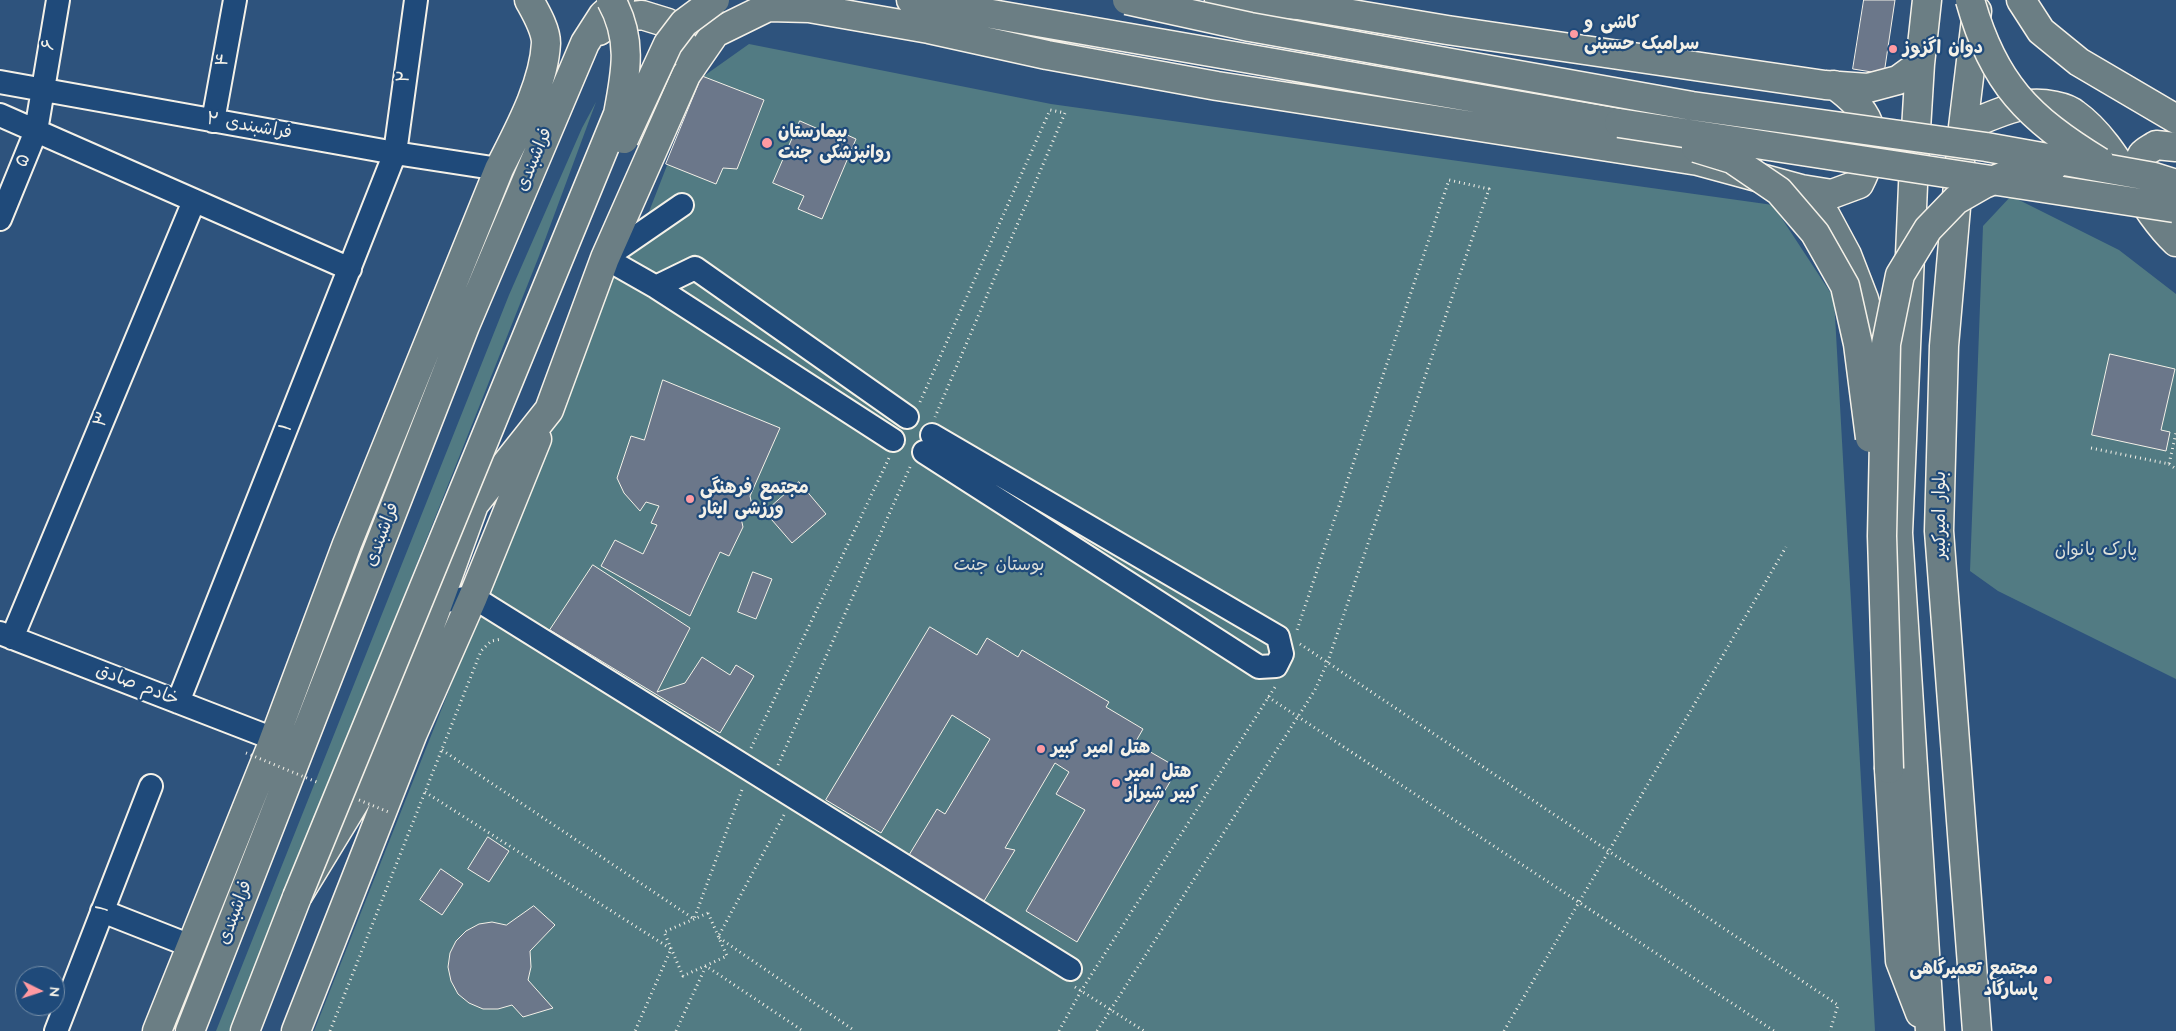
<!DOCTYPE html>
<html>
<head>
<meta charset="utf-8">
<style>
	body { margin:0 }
	#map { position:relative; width:2176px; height:1031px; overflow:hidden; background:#2e537d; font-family:"Architects Daughter",sans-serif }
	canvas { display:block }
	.north { position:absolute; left:15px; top:966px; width:50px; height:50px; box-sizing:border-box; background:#1f4a7a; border:1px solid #748da6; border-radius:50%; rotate:94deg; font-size:14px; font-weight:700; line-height:20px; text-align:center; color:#f4f1e8 }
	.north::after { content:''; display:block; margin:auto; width:18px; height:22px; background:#ff9aa2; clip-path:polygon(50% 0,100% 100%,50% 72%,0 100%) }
</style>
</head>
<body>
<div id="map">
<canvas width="2176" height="1031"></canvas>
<div class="north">N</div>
</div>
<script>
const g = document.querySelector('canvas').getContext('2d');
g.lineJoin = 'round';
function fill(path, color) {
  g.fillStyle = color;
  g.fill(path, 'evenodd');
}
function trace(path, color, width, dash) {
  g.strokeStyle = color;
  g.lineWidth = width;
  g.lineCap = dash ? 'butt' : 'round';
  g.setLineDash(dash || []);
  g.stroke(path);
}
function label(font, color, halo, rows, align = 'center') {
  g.font = font + ' "Architects Daughter","Playpen Sans Arabic",sans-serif';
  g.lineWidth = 4.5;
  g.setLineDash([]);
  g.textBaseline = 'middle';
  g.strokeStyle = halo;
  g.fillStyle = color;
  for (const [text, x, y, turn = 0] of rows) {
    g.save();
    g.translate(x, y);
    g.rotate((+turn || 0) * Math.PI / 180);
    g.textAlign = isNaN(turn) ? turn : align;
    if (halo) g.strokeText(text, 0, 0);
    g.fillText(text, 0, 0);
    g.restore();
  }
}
const green = new Path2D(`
	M749 44 1051 104 1773 205 1834 298 1875 1031H314L610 284 645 222 701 78Z
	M596 102 539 256 231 1031H216L509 295 582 128Z
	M2011 196 2119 250 2176 294V679L1998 591 1970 571 1983 226Z`);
const building = new Path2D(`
	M1864 0H1895L1884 74 1853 69Z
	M702 76 764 100 737 169 723 168 716 184 666 164Z
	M800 121 832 135 834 129 856 139 822 219 798 209 804 196 773 183Z
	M2110 354 2175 369 2161 430 2170 432 2166 451 2092 435Z
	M663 380 780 428 750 496 752 505 741 518 743 527 729 556 720 552 690 616 601 566 615 540 643 554 657 525 651 523 659 506 646 502 640 511 624 493 617 478 631 436 644 440Z
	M799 482 826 514 792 543 765 512Z
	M593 565 690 628 657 692 685 683 702 657 730 675 736 665 754 676 720 733 550 630Z
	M753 572 772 579 756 619 738 612Z
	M930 627 977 655 987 638 1018 657 1022 650 1109 702 1106 707 1143 729 1135 743 1178 768 1077 942 1026 911 1085 810 1056 794 1069 772 1055 763 1005 848 1015 850 981 906 906 860 937 809 945 814 990 739 952 715 881 833 826 800Z
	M488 837 509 851 489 882 468 869Z
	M441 869 463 884 442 915 420 900Z
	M534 906 555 925 530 951 531 967 528 980 553 1008 523 1017 512 1005 498 1009H483L469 1003 458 994 451 981 448 967 450 953 456 941 466 931 479 924 492 922 506 925Z`);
const path = new Path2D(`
	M920 402 1050 110 1065 113 935 417
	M2091 448 2169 464 2176 433
	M2169 464 2176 469
	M1300 644 1838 1005 1830 1031
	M1268 697 1774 1031
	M751 748 889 458
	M442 750 694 919 743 787
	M778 765 910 467
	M425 792 671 949 635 1031
	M784 815 718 937 855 1031
	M708 913 727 956 683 976 664 932Z
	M1075 987 1144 1031
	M330 1031 481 651 491 641 502 639
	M676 1031 706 966 803 1031
	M1059 1031 1081 991 1275 687
	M1097 1031 1315 690 1328 661 1489 189 1449 180 1297 630
	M1504 1031 1786 547`);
const minor = new Path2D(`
	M0 82 395 153 499 169
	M0 115 350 269
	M213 121 235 0
	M682 205 605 258 656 287 893 440
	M0 219 36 131 58 0
	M656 287 695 268 907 417
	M924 452 1259 667 1276 666 1282 654 1278 637 932 435
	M438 602 473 597 1070 969
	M0 633 274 739
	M12 638 194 201
	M178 702 395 153 416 0
	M102 911 191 946
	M56 1031 151 786`);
const major = new Path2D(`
	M911 0 1619 123
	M1219 0 1298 5 1447 30 1825 85 1868 88 1898 80 1920 64
	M1927 0 1920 64 1914 162 1898 533 1930 1031
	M2021 0 2041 31 2079 62 2176 119
	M599 31 615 18 642 15 668 23 684 45 685 53
	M1963 127C1985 119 2008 107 2031 104 2044 103 2066 106 2075 114 2117 144 2138 206 2176 242
	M1801 189 1832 194 1859 184C1881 141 1875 113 1834 85
	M2142 195C2137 184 2135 166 2142 155 2145 151 2152 148 2156 145L2176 147
	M1892 466 1898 514
	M472 507 549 410 605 258 686 75 715 33 768 7 809 8 929 29 1047 55 1217 86 1698 161 1801 189 1826 216 1847 255 1864 299 1875 341 1879 371
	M1889 769 1900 961 1920 1013
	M157 1031 270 750 347 544 499 169C517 133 544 85 546 43 546 29 535 11 529 0
	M190 1031 465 326 585 43 603 15 620 0
	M245 1031 297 897 361 792 401 705 479 491
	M296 1031 413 733 473 597 537 439
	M1977 1031 1939 531 1944 346 1963 127 1977 11`);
const pathBridge = new Path2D(`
	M246 753 319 783
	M359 800 391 813`);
const majorBridge = new Path2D(`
	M1127 0 1250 27 1692 106 1986 147 2154 177 2176 184
	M1970 0C1993 83 2028 118 2100 162
	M1619 123 2174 208
	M624 139 668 44 684 23 715 0
	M1696 148 1732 159 1779 191 1815 233 1845 286 1858 344 1870 438
	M1889 769 1882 536 1886 344 1900 275 1928 229 1956 200 1984 184 2017 171 2052 168
	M297 897 618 114C626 72 633 39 611 0`);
const markers = [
	[1574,34,5,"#ff9aa2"],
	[1893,49,5,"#ff9aa2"],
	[767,143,6,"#ff9aa2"],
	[690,499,5,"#ff9aa2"],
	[1041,749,5,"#ff9aa2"],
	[1116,783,5,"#ff9aa2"],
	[2048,980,5,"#ff9aa2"]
];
const poiNames = [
	["کاشی و",1584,24],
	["سرامیک حسینی",1584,45],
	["دوان اگزوز",1903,49],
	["بیمارستان",778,133],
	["روانپزشکی جنت",778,154],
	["مجتمع فرهنگی",700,489],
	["ورزشی ایثار",700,510],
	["هتل امیر کبیر",1051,749],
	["هتل امیر",1126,773],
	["کبیر شیراز",1126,794],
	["مجتمع تعمیرگاهی",2038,970,"right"],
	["پاسارگاد",2038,991,"right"]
];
const streetNames = [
	["۶",50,45,-80],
	["۴",224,60,-80],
	["۲",405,77,-82],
	["۲ فراشبندی",249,127,10],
	["فراشبندی",535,160,-67],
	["۵",24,161,-68],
	["۳",103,420,-67],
	["۱",287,428,-68],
	["بلوار امیرکبیر",1941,515,-90],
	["فراشبندی",383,535,-69],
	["خادم صادق",137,686,21],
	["۱",104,909,-69],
	["فراشبندی",236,913,-69]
];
const parkNames = [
	["پارک بانوان",2096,551],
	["بوستان جنت",999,566]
];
fill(green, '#527b83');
fill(building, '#6b778a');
trace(building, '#f4f1e8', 1);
trace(minor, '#f4f1e8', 26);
trace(major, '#f4f1e8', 31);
trace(path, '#f4f1e8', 3, [1, 4]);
trace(minor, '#1f4a7a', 22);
trace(major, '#6b7e84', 28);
trace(majorBridge, '#f4f1e8', 31, []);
trace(pathBridge, '#f4f1e8', 3, [1, 4]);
trace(majorBridge, '#6b7e84', 28);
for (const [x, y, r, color] of markers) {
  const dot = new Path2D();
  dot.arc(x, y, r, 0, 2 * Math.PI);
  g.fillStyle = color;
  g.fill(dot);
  trace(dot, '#1f4a7a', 2);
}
label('bold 18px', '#f4f1e8', '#1f4a7a', poiNames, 'left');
label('18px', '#f4f1e8', '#1f4a7a', streetNames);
label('18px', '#dcdfd9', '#1f4a7a', parkNames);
</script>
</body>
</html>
